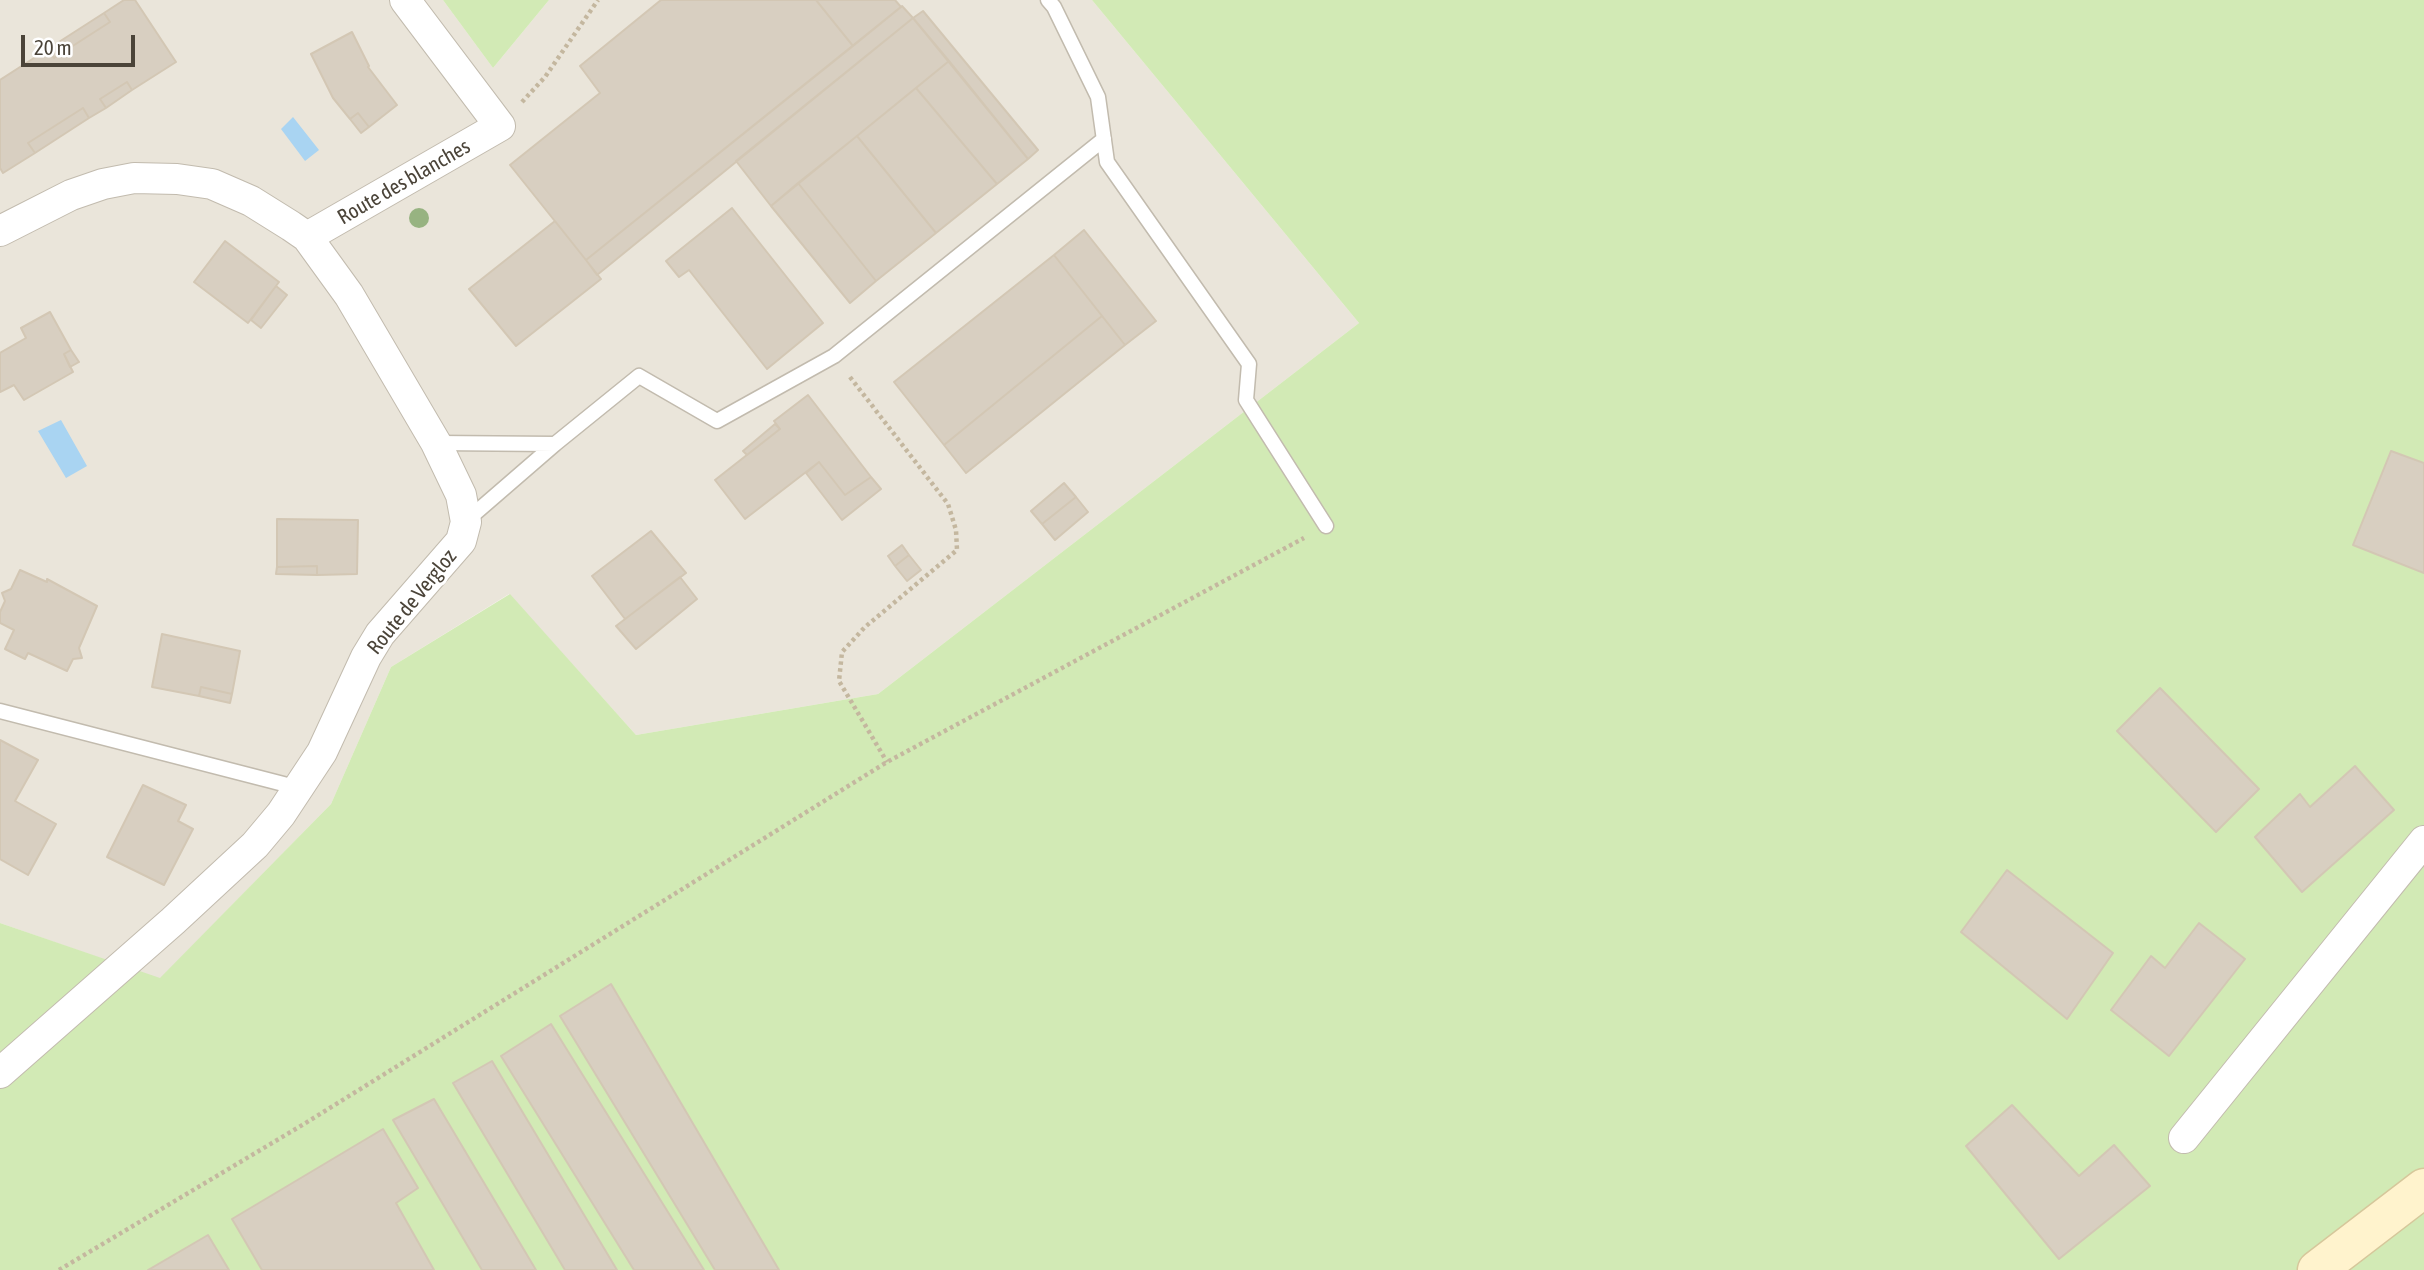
<!DOCTYPE html>
<html>
<head>
<meta charset="utf-8">
<style>
	body { margin:0 }
	#map { position:relative; width:2424px; height:1270px; overflow:hidden; background:#f6f3ec; font-family:"Asap Condensed",sans-serif }
	canvas { display:block }
	.scale { position:absolute; left:21px; top:35px; width:114px; height:32px; box-sizing:border-box; border:4px solid #4b4439; border-top:0; padding-left:9px; font-size:21px; line-height:24px; white-space:nowrap; color:#4b4439; -webkit-text-stroke:5px #fff; paint-order:stroke }
</style>
</head>
<body>
<div id="map">
<canvas width="2424" height="1270"></canvas>
<div class="scale">20 m</div>
</div>
<script>
const g = document.querySelector('canvas').getContext('2d');
g.lineJoin = 'round';
function fill(path, color) {
  g.fillStyle = color;
  g.fill(path, 'evenodd');
}
function trace(path, color, width, dash) {
  g.strokeStyle = color;
  g.lineWidth = width;
  g.lineCap = dash ? 'butt' : 'round';
  g.setLineDash(dash || []);
  g.stroke(path);
}
function label(font, color, halo, rows, align = 'center') {
  g.font = font + ' "Asap Condensed",sans-serif';
  g.lineWidth = 6;
  g.setLineDash([]);
  g.textBaseline = 'middle';
  g.strokeStyle = halo;
  g.fillStyle = color;
  for (const [text, x, y, turn = 0] of rows) {
    g.save();
    g.translate(x, y);
    g.rotate((+turn || 0) * Math.PI / 180);
    g.textAlign = isNaN(turn) ? turn : align;
    if (halo) g.strokeText(text, 0, 0);
    g.fillText(text, 0, 0);
    g.restore();
  }
}
const residential = new Path2D(`
	M0 0H443L493 68 549 0H1092L1359 323 878 694 636 735 509 594 391 667 331 804 160 979 0 923Z`);
const green = new Path2D(`
	M443 0H549L493 68Z
	M1092 0H2424V1270H0V923L160 978 331 804 391 667 510 594 636 735 878 694 1359 323Z`);
const water = new Path2D(`
	M293 117 319 150 305 161 281 129Z
	M61 420 87 466 66 478 38 431Z`);
const building = new Path2D(`
	M124 0H135L176 62 132 90 127 82 100 99 106 108 89 118 83 108 28 143 35 153 3 173 0 168V80L48 49 54 58 110 22 104 13Z
	M661 0H816L853 46 586 260 510 165 600 93 580 66Z
	M816 0H895L901 7 853 46Z
	M902 6 913 18 597 275 586 260Z
	M923 11 1038 150 1028 159 913 18Z
	M104 13 110 22 54 58 48 49Z
	M913 18 949 61 771 206 736 161Z
	M352 32 369 66 368 67 397 105 369 127 358 113 350 119 333 98 311 54Z
	M949 61 1028 159 997 184 916 88Z
	M127 82 132 90 106 108 100 99Z
	M916 88 997 184 936 233 857 136Z
	M83 108 89 118 35 153 28 143Z
	M358 113 369 127 361 133 350 119Z
	M857 136 936 233 876 281 798 183Z
	M798 183 876 281 850 303 771 206Z
	M732 208 823 323 767 369 689 270 679 277 666 261Z
	M555 221 601 279 516 346 469 289Z
	M1084 230 1156 321 1125 345 1054 255Z
	M225 241 279 282 248 323 194 282Z
	M1054 255 1102 316 944 445 894 382Z
	M276 286 287 295 261 328 251 320Z
	M50 312 71 350 64 354 73 372 24 400 14 385 0 392V353L26 338 21 328Z
	M1102 316 1125 345 966 473 944 445Z
	M71 350 79 362 70 367 64 354Z
	M808 395 871 477 845 495 819 462 745 519 715 480 780 429 774 421Z
	M775 424 780 429 747 455 743 451Z
	M2391 451 2424 463V573L2353 545Z
	M819 462 845 495 871 477 881 489 842 520 806 473Z
	M1064 483 1076 497 1042 524 1031 511Z
	M1076 497 1088 512 1055 540 1042 524Z
	M277 519 358 520 357 574 317 575V566L277 567Z
	M651 531 686 573 625 619 592 576Z
	M902 545 909 555 895 566 888 556Z
	M909 555 921 570 907 581 895 566Z
	M317 566V575L276 574 277 567Z
	M20 570 47 582V579L97 606 79 648 82 658 73 659 67 671 28 653 25 659 5 649 14 630 0 623V612L5 601 2 593 11 589Z
	M680 577 697 599 636 649 616 626Z
	M162 634 240 651 232 694 201 687 199 696 152 687Z
	M201 687 232 694 230 703 199 696Z
	M2160 688 2259 789 2216 832 2117 731Z
	M0 740 38 760 15 801 56 824 28 875 0 859Z
	M2355 766 2394 810 2302 892 2255 837 2300 794 2310 807Z
	M143 785 186 805 178 821 193 829 164 885 107 857Z
	M2007 870 2113 953 2067 1019 1961 932Z
	M2199 923 2245 959 2169 1056 2111 1010 2151 956 2165 968Z
	M611 984 779 1270H715L560 1016Z
	M551 1024 704 1270H634L501 1056Z
	M492 1061 617 1270H565L453 1083Z
	M434 1099 536 1270H482L393 1120Z
	M2012 1105 2079 1176 2114 1145 2150 1186 2059 1259 1966 1146Z
	M383 1129 418 1188 396 1203 434 1270H262L232 1219Z
	M208 1235 229 1270H148Z`);
const path = new Path2D(`
	M522 102 545 77 598 0
	M850 377 948 504 956 530 957 550 865 627 842 652 839 681 887 762
	M59 1270 304 1124 887 762 1304 538`);
const lane = new Path2D(`
	M1048 0 1054 7 1098 97 1107 162 1249 364 1246 400 1326 526
	M436 443 555 444 639 376 717 421 834 356 1104 139
	M466 521 555 444
	M0 711 299 788`);
const street = new Path2D(`
	M0 231 71 195 103 184 134 178 177 179 212 184 251 201 291 226 307 237 349 295 436 443 461 495 466 522 461 541 380 634 366 657 322 752 281 814 255 845 173 921 0 1073
	M307 237 500 126 405 0
	M2184 1138 2424 841`);
const secondary = new Path2D(`
	M2317 1270 2424 1188`);
const trees = [
	[419,218]
];
const streetNames = [
	["Route des blanches",404,182,-30],
	["Route de Vergloz",412,602,-51]
];
fill(residential, '#eae5da');
fill(green, '#d2eab5');
fill(water, '#a9d4f2');
fill(building, '#d8cfc1');
trace(building, '#d3c7b4', 2);
trace(lane, '#c2bbae', 17);
trace(street, '#c2bbae', 32);
trace(secondary, '#d6c79b', 41);
trace(path, '#c4b79f', 4.5, [3.5, 3.5]);
trace(lane, '#fff', 14);
trace(street, '#fff', 30);
trace(secondary, '#fff3cd', 38);
g.fillStyle = '#97b381';
for (const [x, y] of trees) {
  g.beginPath();
  g.arc(x, y, 10, 0, 2 * Math.PI);
  g.fill();
}
label('21px', '#4b4439', '#fff', streetNames);
</script>
</body>
</html>
